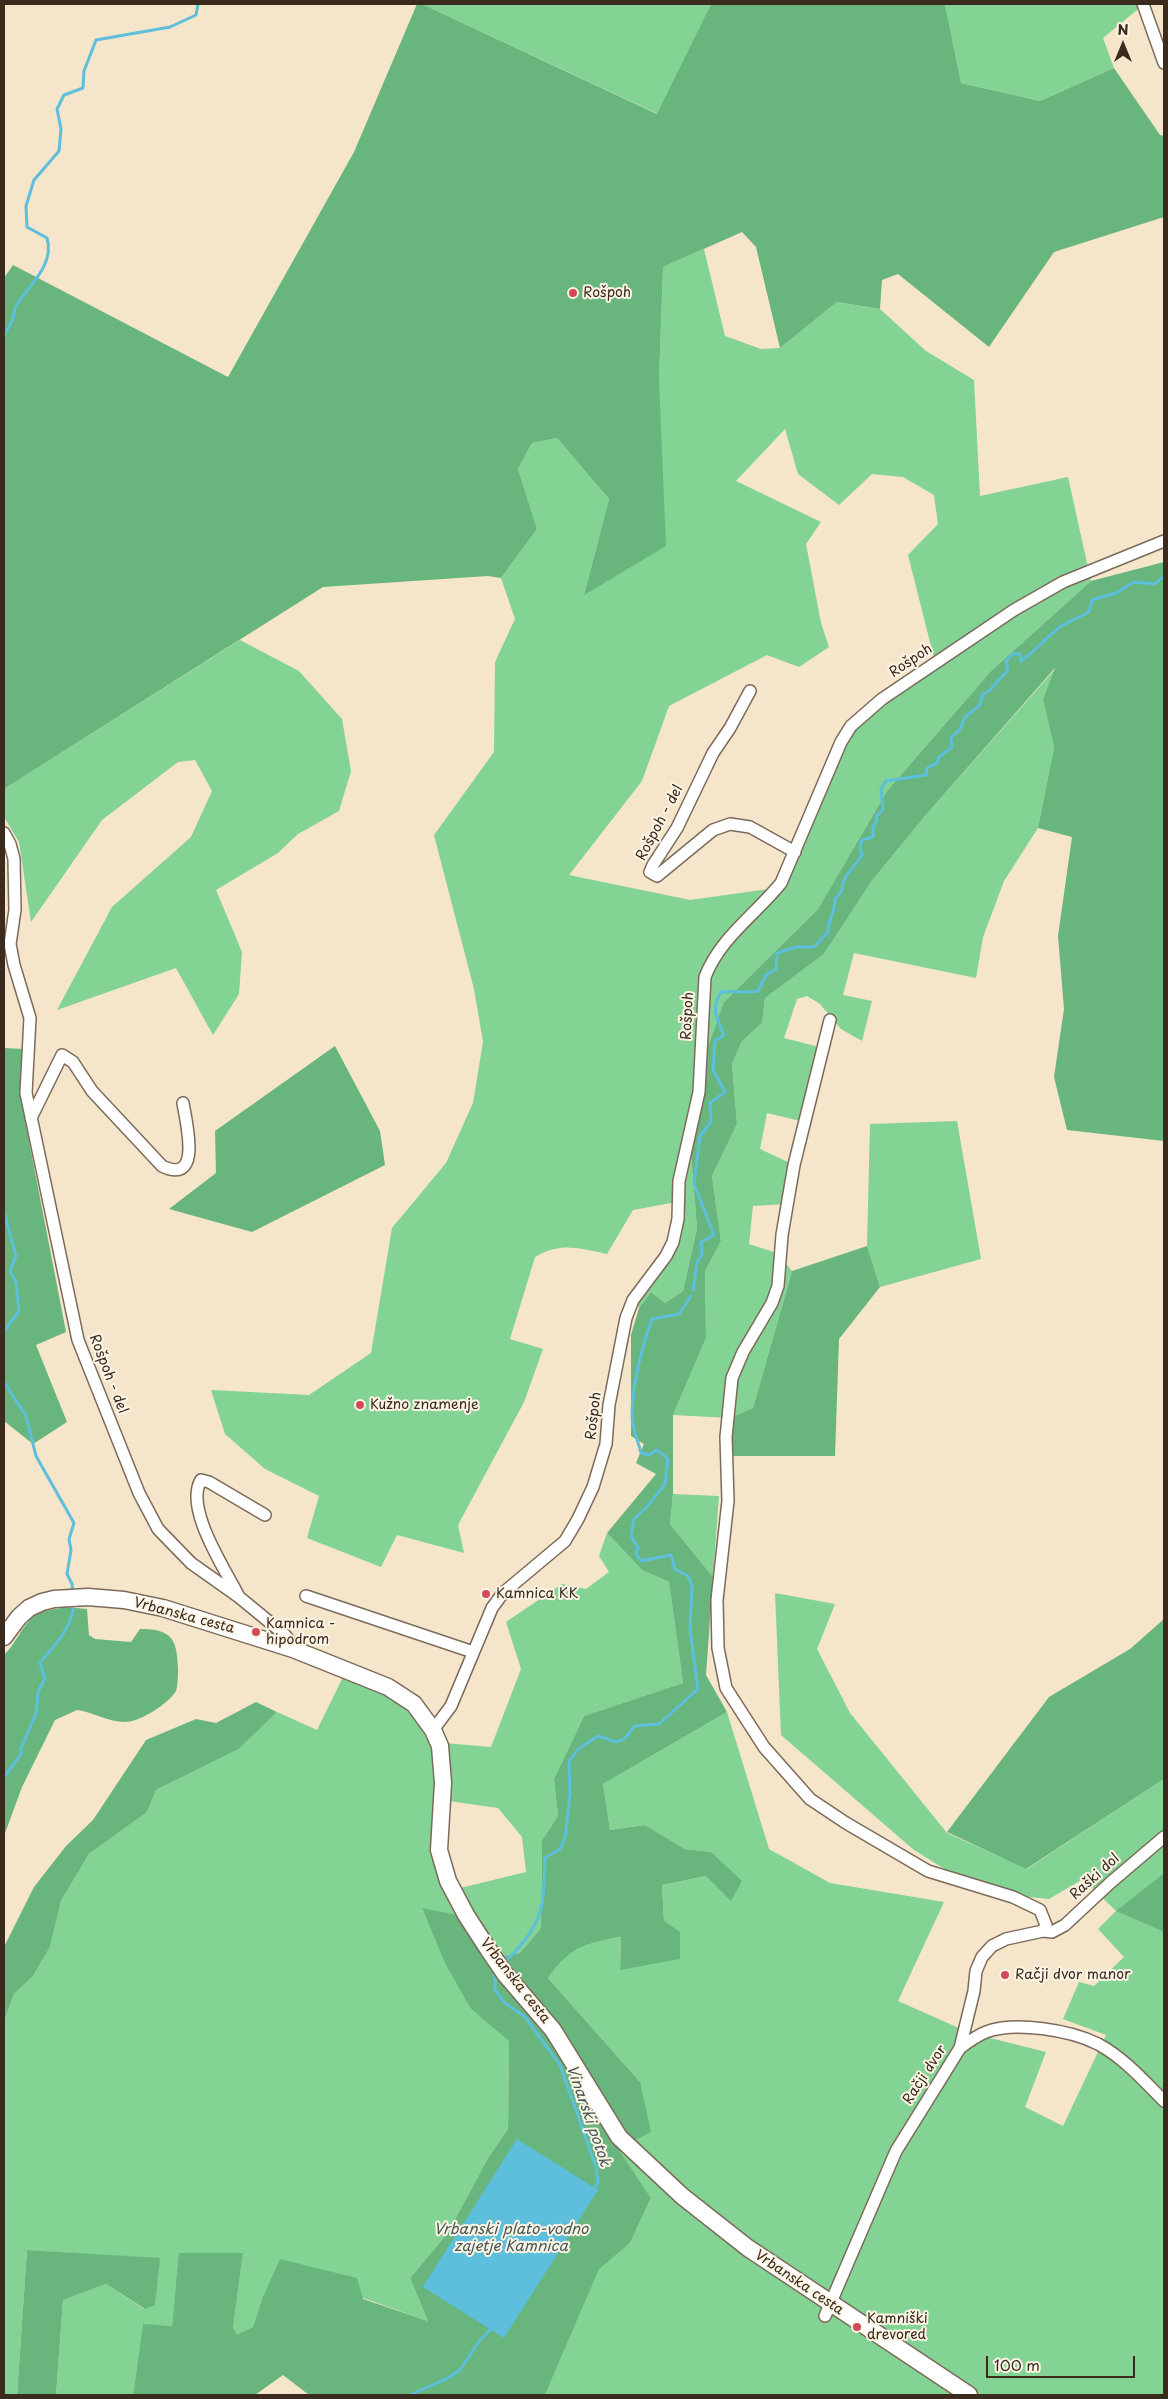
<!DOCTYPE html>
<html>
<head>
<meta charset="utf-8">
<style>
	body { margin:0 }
	#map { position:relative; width:1168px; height:2399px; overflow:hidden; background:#f4e5cb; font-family:"Playpen Sans",sans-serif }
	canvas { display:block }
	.frame { position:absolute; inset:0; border:5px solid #3b2a1e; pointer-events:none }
	.north { position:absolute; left:1098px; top:20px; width:50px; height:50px; -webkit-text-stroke:4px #fcf5e5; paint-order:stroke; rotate:0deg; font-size:14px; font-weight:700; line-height:20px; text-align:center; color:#3b2a1e }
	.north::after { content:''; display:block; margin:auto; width:18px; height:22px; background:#3b2a1e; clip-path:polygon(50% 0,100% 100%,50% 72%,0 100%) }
	.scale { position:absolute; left:986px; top:2356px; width:149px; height:22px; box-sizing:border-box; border:2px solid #3b2a1e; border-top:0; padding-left:6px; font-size:15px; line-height:18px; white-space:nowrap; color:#3b2a1e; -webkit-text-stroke:4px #fcf5e5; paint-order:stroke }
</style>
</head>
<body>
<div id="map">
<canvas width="1168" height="2399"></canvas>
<div class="frame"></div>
<div class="north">N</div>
<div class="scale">100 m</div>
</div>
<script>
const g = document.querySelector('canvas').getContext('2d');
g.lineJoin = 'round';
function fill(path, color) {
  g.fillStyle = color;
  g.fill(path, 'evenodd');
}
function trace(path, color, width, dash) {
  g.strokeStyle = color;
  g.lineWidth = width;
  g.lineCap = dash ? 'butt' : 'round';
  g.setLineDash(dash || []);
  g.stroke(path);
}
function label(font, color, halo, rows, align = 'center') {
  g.font = font + ' "Playpen Sans",sans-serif';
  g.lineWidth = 4;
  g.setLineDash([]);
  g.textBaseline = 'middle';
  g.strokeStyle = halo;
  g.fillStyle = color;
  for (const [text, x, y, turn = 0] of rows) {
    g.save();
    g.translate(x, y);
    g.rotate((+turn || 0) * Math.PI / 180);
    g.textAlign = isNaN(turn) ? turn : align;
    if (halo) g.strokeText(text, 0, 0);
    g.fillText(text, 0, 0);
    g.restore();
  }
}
const green = new Path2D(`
	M422 4H711L658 114Z
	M945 4H1138L1137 10 1103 38 1114 68 1040 101 961 83Z
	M704 249 725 336 761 349 780 348 837 302 880 309 926 351 974 380 980 496 1068 477 1091 581 991 671 887 791 818 909 724 1002 691 1153 697 1228 683 1291 665 1303 651 1292 639 1308 637 1302 666 1263 682 1201 633 1210 607 1254C578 1248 561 1242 535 1257L510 1339 543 1349 524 1402 458 1525 464 1553 397 1535 381 1567 307 1538 319 1496 265 1469 225 1434 211 1390 309 1395 371 1353 392 1228 446 1163 473 1103 483 1042 474 989 434 835 494 752 495 662 515 619 501 578 537 529 518 469 532 443 557 438 609 499 584 595 659 380 663 267ZM785 429 798 474 839 505 872 474 903 477 934 495 938 524 908 555 936 666 849 731 776 888 690 900 569 875 642 781 669 706 767 655 799 667 829 647 821 623 806 544 821 522 736 481Z
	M240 640 299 671 342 719 351 771 339 811 298 834 278 853 216 890 242 952 239 994 213 1035 176 968 57 1010 112 907 191 837 212 791 195 760 178 762 102 820 31 922 19 842 4 817V789Z
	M1057 667 1043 700 1054 747 1038 828 1004 881 983 937 976 978 854 953 843 995 872 1001 862 1041 841 1029 820 1004 807 996 797 999 784 1038 819 1047 800 1121 767 1113 760 1149 790 1163 785 1204 753 1206 749 1244 777 1253 792 1271 753 1408 730 1418 673 1415 706 1338 705 1271 721 1241 712 1176 737 1124 732 1064 742 1041 762 1023 765 998 824 954 871 882 925 816Z
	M957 1121 981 1259 880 1287 867 1246 870 1124Z
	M673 1494 719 1496 713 1577 670 1524Z
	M607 1533 642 1570 669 1582 683 1683 584 1716 554 1779 558 1816 542 1840 541 1928 520 1953 487 1959 462 1916 422 1909 471 2009 509 2040 508 2129 488 2158 447 2234 410 2278 428 2321 363 2298 262 2299 253 2327 237 2336 233 2328 243 2253H180L172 2326 143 2325 133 2395H56L63 2300 106 2284 144 2309 160 2259 27 2250 17 2395H4V2021L14 1994 33 1976 50 1947 61 1901 89 1854 147 1812 156 1790 239 1749 277 1712 317 1730 345 1673 386 1687 411 1710 432 1742 491 1747 521 1669 506 1622 562 1584 586 1589 609 1572 599 1556ZM435 1799 498 1808 522 1837 526 1872 448 1891 432 1840Z
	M775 1593 835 1604 817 1649 850 1713 947 1833 1027 1869 1164 1779V1873L1117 1911 1164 1932V2395H545L599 2268 630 2243 651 2198 617 2149 640 2082 548 1978C569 1947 584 1943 621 1937L620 1970 664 1921 662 1885 706 1876 711 1852 685 1849 645 1825 610 1830 603 1784 727 1712 769 1849 830 1883 944 1902 898 2001 970 2033 1046 2052 1025 2107 1063 2126 1106 2035 1063 2019 1079 1982 1094 1986 1124 1957 1098 1929 1116 1911 1083 1879 1049 1899 1009 1895 956 1876 914 1850 781 1735Z`);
const forest = new Path2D(`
	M417 4H422L657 114 711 4H945L961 83 1040 101 1114 68 1160 135 1164 136V217L1054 252 989 347 898 274 882 280 880 309 837 302 780 348 756 247 742 232 663 267 659 380 666 546 584 595 609 499 557 438 532 443 518 469 537 529 501 578 488 576 323 587 4 789V278L13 265 228 377 354 152Z
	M1164 562V1141L1067 1130 1054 1077 1064 1009 1058 936 1072 837 1038 828 1054 747 1043 700 1055 668 925 816 871 882 824 954 765 998 762 1023 742 1041 732 1064 737 1124 712 1176 721 1241 705 1271 706 1338 673 1415V1494L670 1524 713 1577 706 1675 727 1712 603 1784 610 1830 645 1825 685 1849 711 1852 742 1881 731 1901 706 1876 662 1885 664 1921 680 1932V1959L620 1970 621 1937C584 1943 569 1948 548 1978L640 2082 651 2132 618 2149 651 2198 630 2243 599 2269 545 2395H309L283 2375 255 2395H133L143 2324 172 2326 179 2253H243L233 2328 237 2335 253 2327 262 2299 280 2259 357 2278 363 2299 428 2321 410 2278 447 2234 488 2158 508 2129 509 2041 471 2009 446 1965 422 1908 462 1916 487 1959 520 1953 541 1928 542 1840 558 1816 554 1779 584 1716 683 1683 669 1582 642 1570 607 1533 656 1474 636 1463 644 1444 631 1436V1335L639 1308 651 1292 665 1303 683 1291 697 1228 691 1153 700 1078 707 1050 724 1002 818 909 887 791 991 671 1091 581Z
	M335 1046 380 1131 385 1165 252 1232 169 1209 216 1173 215 1131Z
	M4 1048 23 1049 22 1105 66 1332 36 1345 67 1422 33 1444 4 1421Z
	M867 1246 880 1287 839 1339 835 1456H730V1418L753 1408 792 1271Z
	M65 1607 87 1609 89 1635 95 1639 131 1642 140 1629C172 1629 177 1639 178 1668 178 1674 178 1685 176 1691 168 1704 140 1722 125 1722 108 1722 93 1712 77 1710L55 1720 22 1787 4 1836V1655C16 1644 25 1620 37 1614 46 1610 56 1609 65 1607Z
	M1164 1619V1779L1026 1869 947 1832 1049 1697 1130 1649Z
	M256 1702 277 1712 239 1749 156 1790 147 1812 89 1854 61 1901 50 1947 33 1976 14 1994 4 2021V1947L34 1887 66 1846 93 1820 146 1740 196 1719 216 1723Z
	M1164 1873V1932L1116 1911Z
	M27 2250 160 2258 155 2305 145 2309 106 2284 63 2300 56 2395H17Z`);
const water = new Path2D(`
	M517 2139 598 2190 504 2338 423 2287Z`);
const stream = new Path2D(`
	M4 338C5 331 9 328 12 321 14 316 14 311 16 306 29 285 55 265 47 238L27 227 26 206 34 180 59 151 61 129 57 109 64 95 83 88 84 71 96 40 170 27 196 15 198 4
	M4 1212 16 1256 10 1271 16 1282 19 1311 4 1331
	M693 1290 697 1262 702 1255 701 1242 714 1235 694 1184 700 1136 711 1122 710 1103 725 1092 713 1070 715 1041 724 1035C716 1016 711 1010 721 992 734 990 746 994 758 991L766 975 776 969 777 953 796 947H814L828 932C828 920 835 912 835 899 846 888 840 888 845 878 848 872 857 864 862 855L860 847 862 840 873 837V826L877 821 876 817 883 809 881 789 886 781 926 775 927 768 937 763 939 757 952 747 951 738 960 729 965 717 980 705 982 695 989 691 1008 670 1006 661 1013 654H1020L1021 661C1036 651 1046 637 1060 627 1069 621 1080 617 1089 612L1092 600 1116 593 1134 582 1155 584 1164 576
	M4 1382 26 1416 36 1456 74 1523 69 1539 71 1550 67 1574 72 1584 73 1594
	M4 1777 21 1754V1748L36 1714 38 1692 45 1678 40 1663C52 1648 71 1629 73 1609
	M503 1962C519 1951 536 1928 541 1909 545 1893 544 1874 545 1858L560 1849 565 1838 570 1794 569 1762 578 1749 598 1736 617 1742 625 1738 635 1726 659 1724 698 1689 690 1630 692 1585 688 1576 675 1569 671 1555 641 1561 636 1554 638 1548 631 1536 634 1519 646 1508 665 1484 668 1459 657 1450 649 1455 641 1453C638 1441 632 1427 632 1415 632 1388 642 1345 652 1319L679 1314 691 1296
	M495 1970V1990L505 2003 525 2017 560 2065 596 2167 598 2183 593 2190
	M410 2395 448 2378 460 2370 480 2340 492 2328`);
const street = new Path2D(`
	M1143 4 1164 63
	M750 691 730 728 713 753 677 828 653 865 650 872 657 876 713 830 730 824 750 827 795 852
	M4 833 10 844 14 859 15 910 10 944 14 965 30 1018 26 1093 78 1340 139 1493 158 1529 191 1563 239 1597 284 1634 297 1650
	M830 1020 794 1165 782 1235 778 1286 772 1303 743 1352 732 1378 726 1437 728 1501 717 1600 718 1648 726 1688 764 1747 810 1799 846 1823 928 1871 1013 1897 1040 1910 1046 1925 1043 1931 1006 1939 992 1946 982 1957 976 1971 974 1991 960 2048
	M31 1118 62 1055 73 1062 92 1091 162 1166C203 1186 186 1122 183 1103
	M238 1595C225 1569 184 1508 201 1480L209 1482 265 1515
	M306 1596 473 1652
	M433 1730 451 1706 492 1608 503 1593 565 1541 578 1519 593 1487 606 1444 609 1405 626 1318 633 1300 666 1256 673 1242 678 1219 679 1181 699 1092 705 977C720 938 755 915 781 883L841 742 851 726 882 699 1014 610 1063 582 1164 541
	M1043 1931 1052 1932 1065 1925 1110 1883 1164 1837
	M825 2316 896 2151 960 2048C968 2042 976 2036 986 2032 1015 2021 1070 2030 1098 2044 1124 2058 1144 2081 1164 2101`);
const secondary = new Path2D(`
	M4 1637 19 1617 29 1608 42 1602 54 1599 88 1597 124 1600 163 1608 293 1649 388 1687 414 1704 433 1730 440 1746 443 1783 439 1850 448 1881 466 1915 488 1949 505 1974 553 2030 619 2137 682 2196 748 2248 969 2395`);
const markers = [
	[573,293,5,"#d1495b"],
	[360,1405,5,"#d1495b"],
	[486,1594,5,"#d1495b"],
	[256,1632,5,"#d1495b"],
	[1005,1975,5,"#d1495b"],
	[857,2327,5,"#d1495b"]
];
const poiNames = [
	["Rošpoh",583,293],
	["Kužno znamenje",370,1405],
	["Kamnica KK",496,1594],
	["Kamnica -",266,1624],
	["hipodrom",266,1640],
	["Račji dvor manor",1015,1975],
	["Kamniški",867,2319],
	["drevored",867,2335]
];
const streetNames = [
	["Rošpoh",911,661,-34],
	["Rošpoh - del",660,823,-62],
	["Rošpoh",688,1016,-87],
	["Rošpoh - del",108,1374,69],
	["Rošpoh",594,1416,-83],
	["Vrbanska cesta",184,1616,15],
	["Raški dol",1095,1877,-42],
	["Vrbanska cesta",515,1981,52],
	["Račji dvor",925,2075,-57],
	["Vrbanska cesta",799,2283,34]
];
const waterNames = [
	["Vinarski potok",588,2116,71],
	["Vrbanski plato-vodno",511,2230],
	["zajetje Kamnica",511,2247]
];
fill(green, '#82d394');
fill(forest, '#69b57e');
fill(water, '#5dbfdb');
trace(stream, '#5dbfdb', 3);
trace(street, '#7c6b5b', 14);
trace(secondary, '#7c6b5b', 19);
trace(street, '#fff', 11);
trace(secondary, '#fff', 16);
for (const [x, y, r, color] of markers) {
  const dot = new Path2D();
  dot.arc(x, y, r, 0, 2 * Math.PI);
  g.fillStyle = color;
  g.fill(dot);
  trace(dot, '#fcf5e5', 2);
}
label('14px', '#3b2a1e', '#fcf5e5', poiNames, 'left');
label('14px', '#3b2a1e', '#fcf5e5', streetNames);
label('italic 15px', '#455757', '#fcf5e5', waterNames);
</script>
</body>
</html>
